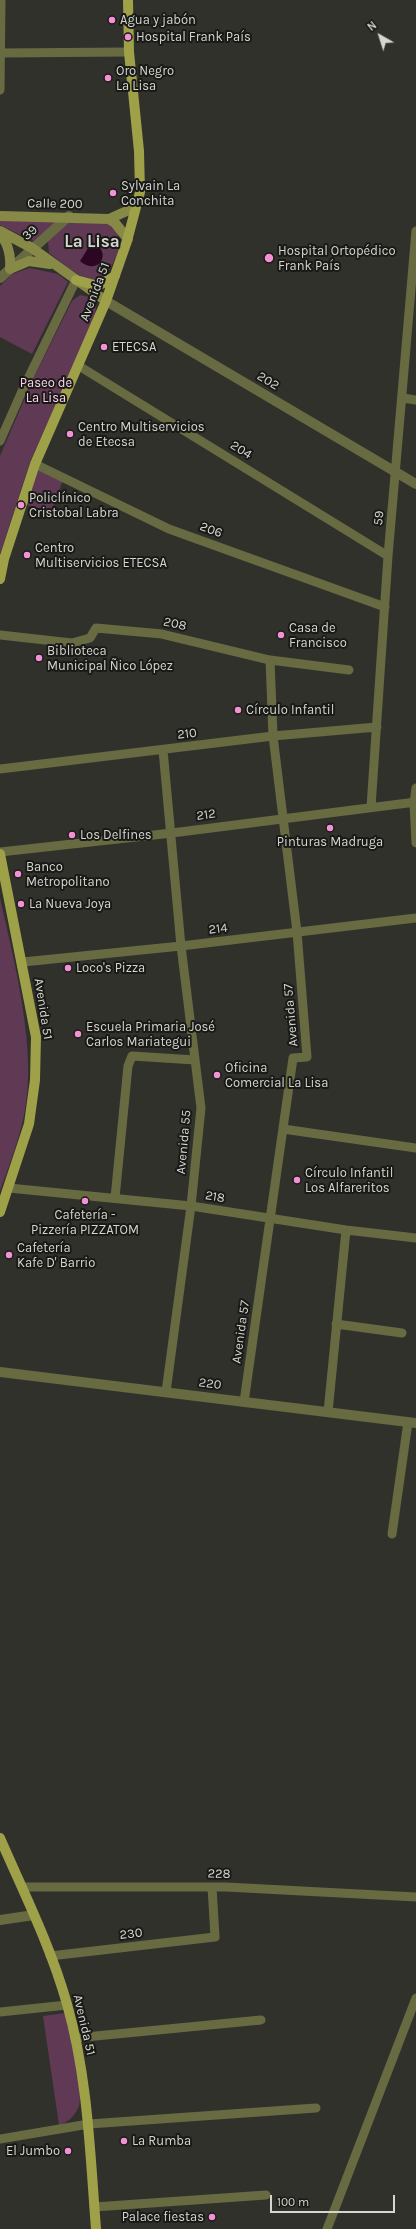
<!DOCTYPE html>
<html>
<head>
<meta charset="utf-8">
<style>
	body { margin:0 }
	#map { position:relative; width:416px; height:2229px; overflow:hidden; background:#31312c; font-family:Karla,sans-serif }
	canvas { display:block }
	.north { position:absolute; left:360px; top:16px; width:40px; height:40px; -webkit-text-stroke:3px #191916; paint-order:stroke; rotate:321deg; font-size:11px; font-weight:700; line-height:16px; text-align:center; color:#d5d6d2 }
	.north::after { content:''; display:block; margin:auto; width:14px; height:18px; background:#d5d6d2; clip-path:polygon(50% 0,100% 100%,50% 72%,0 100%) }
	.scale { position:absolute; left:270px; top:2195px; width:125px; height:18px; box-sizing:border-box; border:2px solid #d5d6d2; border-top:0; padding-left:5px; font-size:12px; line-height:14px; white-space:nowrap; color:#d5d6d2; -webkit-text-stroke:3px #191916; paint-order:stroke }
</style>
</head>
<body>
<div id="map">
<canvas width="416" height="2229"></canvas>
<div class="north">N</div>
<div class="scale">100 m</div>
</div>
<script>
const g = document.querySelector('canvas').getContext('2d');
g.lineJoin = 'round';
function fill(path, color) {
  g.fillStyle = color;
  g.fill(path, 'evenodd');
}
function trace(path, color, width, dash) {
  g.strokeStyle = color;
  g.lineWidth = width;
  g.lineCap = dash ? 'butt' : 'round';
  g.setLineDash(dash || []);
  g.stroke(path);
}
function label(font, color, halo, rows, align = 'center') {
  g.font = font + ' Karla,sans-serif';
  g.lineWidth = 4;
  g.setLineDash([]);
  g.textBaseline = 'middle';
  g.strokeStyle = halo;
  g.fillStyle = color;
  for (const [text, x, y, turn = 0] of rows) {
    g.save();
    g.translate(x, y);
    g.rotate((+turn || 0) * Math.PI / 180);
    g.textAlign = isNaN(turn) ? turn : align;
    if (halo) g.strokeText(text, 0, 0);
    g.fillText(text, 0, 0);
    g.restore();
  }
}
const green = new Path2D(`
	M0 220H59L33 241 0 225Z
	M104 221C109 224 117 231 119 236 123 246 108 280 97 281 85 283 59 260 49 253L48 240 68 223Z
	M30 268 58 274 68 282 32 354 0 337V286L12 274Z
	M80 295 89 297 96 307 95 316 30 462 0 554V456L34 377 72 301Z
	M38 470 63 480 51 512 24 504Z
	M0 898C14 961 38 1052 24 1115 19 1140 9 1166 0 1191Z
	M65 2013C69 2033 84 2090 79 2106 75 2116 69 2122 59 2125L43 2016Z`);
const water = new Path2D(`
	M92 242C114 252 98 277 80 261Z`);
const minor = new Path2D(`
	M0 53 129 52
	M0 90 1 0
	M79 366 388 556
	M403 398 416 400
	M0 441 23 389 76 280
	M35 464 169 529 385 607
	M0 635 72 643 90 638 96 628 162 634 270 660 349 670
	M163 750 181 946 201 1108 191 1206 166 1392
	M0 769 273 736 377 727
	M416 788 414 803 416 843
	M371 807 388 556 416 231
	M0 852 172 833 416 802
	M23 962 181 946 416 918
	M283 1129 416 1148
	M9 1188 191 1206 346 1230 416 1238
	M115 1198 128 1066 132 1056 195 1060
	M336 1324 402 1333
	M244 1402 293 1058 307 1057 297 932 273 736 270 660
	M328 1412 346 1230
	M392 1534 408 1422
	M22 1887H226L416 1897
	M50 1956 215 1937 212 1887
	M0 2012 67 2005
	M75 2038 261 2020
	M0 2139 89 2124 316 2108
	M94 2207 266 2195
	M327 2229 416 1998`);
const tertiary = new Path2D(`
	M0 278 69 216
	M106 301 416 484
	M0 1372 416 1423
	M0 1920 34 1915`);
const secondary = new Path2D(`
	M0 216 109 219 129 210 137 201
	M109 219 115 223 128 239
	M0 231 32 248 106 301
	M0 234C9 244 11 256 10 269L29 261 50 264`);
const primary = new Path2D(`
	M76 280 98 286 115 276
	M0 579 4 559 35 464 106 301 127 241 140 192 139 151 129 52 128 0
	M0 854 36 1037 35 1080 29 1124 0 1212
	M0 1838C24 1893 51 1947 67 2004 88 2078 90 2153 96 2229`);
const markers = [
	[112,20,4,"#f391d6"],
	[128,37,4,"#f391d6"],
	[108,78,4,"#f391d6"],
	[113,193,4,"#f391d6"],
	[269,258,5,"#f391d6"],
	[104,347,4,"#f391d6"],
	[70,434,4,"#f391d6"],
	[21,505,4,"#f391d6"],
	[27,555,4,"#f391d6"],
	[281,635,4,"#f391d6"],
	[39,658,4,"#f391d6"],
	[238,710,4,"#f391d6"],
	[330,828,4,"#f391d6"],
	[72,835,4,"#f391d6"],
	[18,874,4,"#f391d6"],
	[21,904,4,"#f391d6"],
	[68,968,4,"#f391d6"],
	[78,1034,4,"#f391d6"],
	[217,1075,4,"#f391d6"],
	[297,1180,4,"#f391d6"],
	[85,1201,4,"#f391d6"],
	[9,1255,4,"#f391d6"],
	[124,2141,4,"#f391d6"],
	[68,2151,4,"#f391d6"],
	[212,2217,4,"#f391d6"]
];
const poiNames = [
	["Agua y jabón",120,20],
	["Hospital Frank País",136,37],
	["Oro Negro",116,71],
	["La Lisa",116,86],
	["Sylvain La",121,186],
	["Conchita",121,201],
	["Hospital Ortopédico",278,251],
	["Frank País",278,266],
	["ETECSA",112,347],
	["Centro Multiservicios",78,427],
	["de Etecsa",78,442],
	["Policlínico",29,498],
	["Cristobal Labra",29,513],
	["Centro",35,548],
	["Multiservicios ETECSA",35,563],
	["Casa de",289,628],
	["Francisco",289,643],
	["Biblioteca",47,651],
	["Municipal Ñico López",47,666],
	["Círculo Infantil",246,710],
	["Los Delfines",80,835],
	["Pinturas Madruga",330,842,"center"],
	["Banco",26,867],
	["Metropolitano",26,882],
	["La Nueva Joya",29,904],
	["Loco's Pizza",76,968],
	["Escuela Primaria José",86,1027],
	["Carlos Mariategui",86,1042],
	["Oficina",225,1068],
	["Comercial La Lisa",225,1083],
	["Círculo Infantil",305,1173],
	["Los Alfareritos",305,1188],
	["Cafetería -",85,1215,"center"],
	["Pizzería PIZZATOM",85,1230,"center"],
	["Cafetería",17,1248],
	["Kafe D' Barrio",17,1263],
	["La Rumba",132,2141],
	["El Jumbo",60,2151,"right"],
	["Palace fiestas",204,2217,"right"]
];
const streetNames = [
	["Calle 200",55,204,1],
	["39",30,233,-42],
	["Avenida 51",95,292,-69],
	["202",268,381,31],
	["204",241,450,32],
	["59",379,518,-85],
	["206",211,530,20],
	["208",175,624,12],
	["210",187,734,-7],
	["212",206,815,-8],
	["214",218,929,-7],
	["Avenida 51",43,1009,81],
	["Avenida 57",291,1015,-95],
	["Avenida 55",184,1142,-85],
	["218",215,1197,9],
	["Avenida 57",241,1332,-82],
	["220",210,1384,7],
	["228",219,1874,1],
	["230",131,1934,-7],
	["Avenida 51",84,2025,77]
];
const parkNames = [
	["Paseo de",46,383],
	["La Lisa",46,398]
];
const districtNames = [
	["La Lisa",92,242]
];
fill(green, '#603954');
fill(water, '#2c0723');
trace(minor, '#686a41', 9);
trace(tertiary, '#686a41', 10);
trace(secondary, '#878946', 10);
trace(primary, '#9fa149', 10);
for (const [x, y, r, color] of markers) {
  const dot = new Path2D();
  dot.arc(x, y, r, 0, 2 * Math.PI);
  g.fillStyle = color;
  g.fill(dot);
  trace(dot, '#191916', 1.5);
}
label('13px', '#d5d6d2', '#191916', poiNames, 'left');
label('13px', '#d5d6d2', '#191916', streetNames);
label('13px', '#fed2ef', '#191916', parkNames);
label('bold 17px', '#d5d6d2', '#191916', districtNames);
</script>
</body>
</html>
